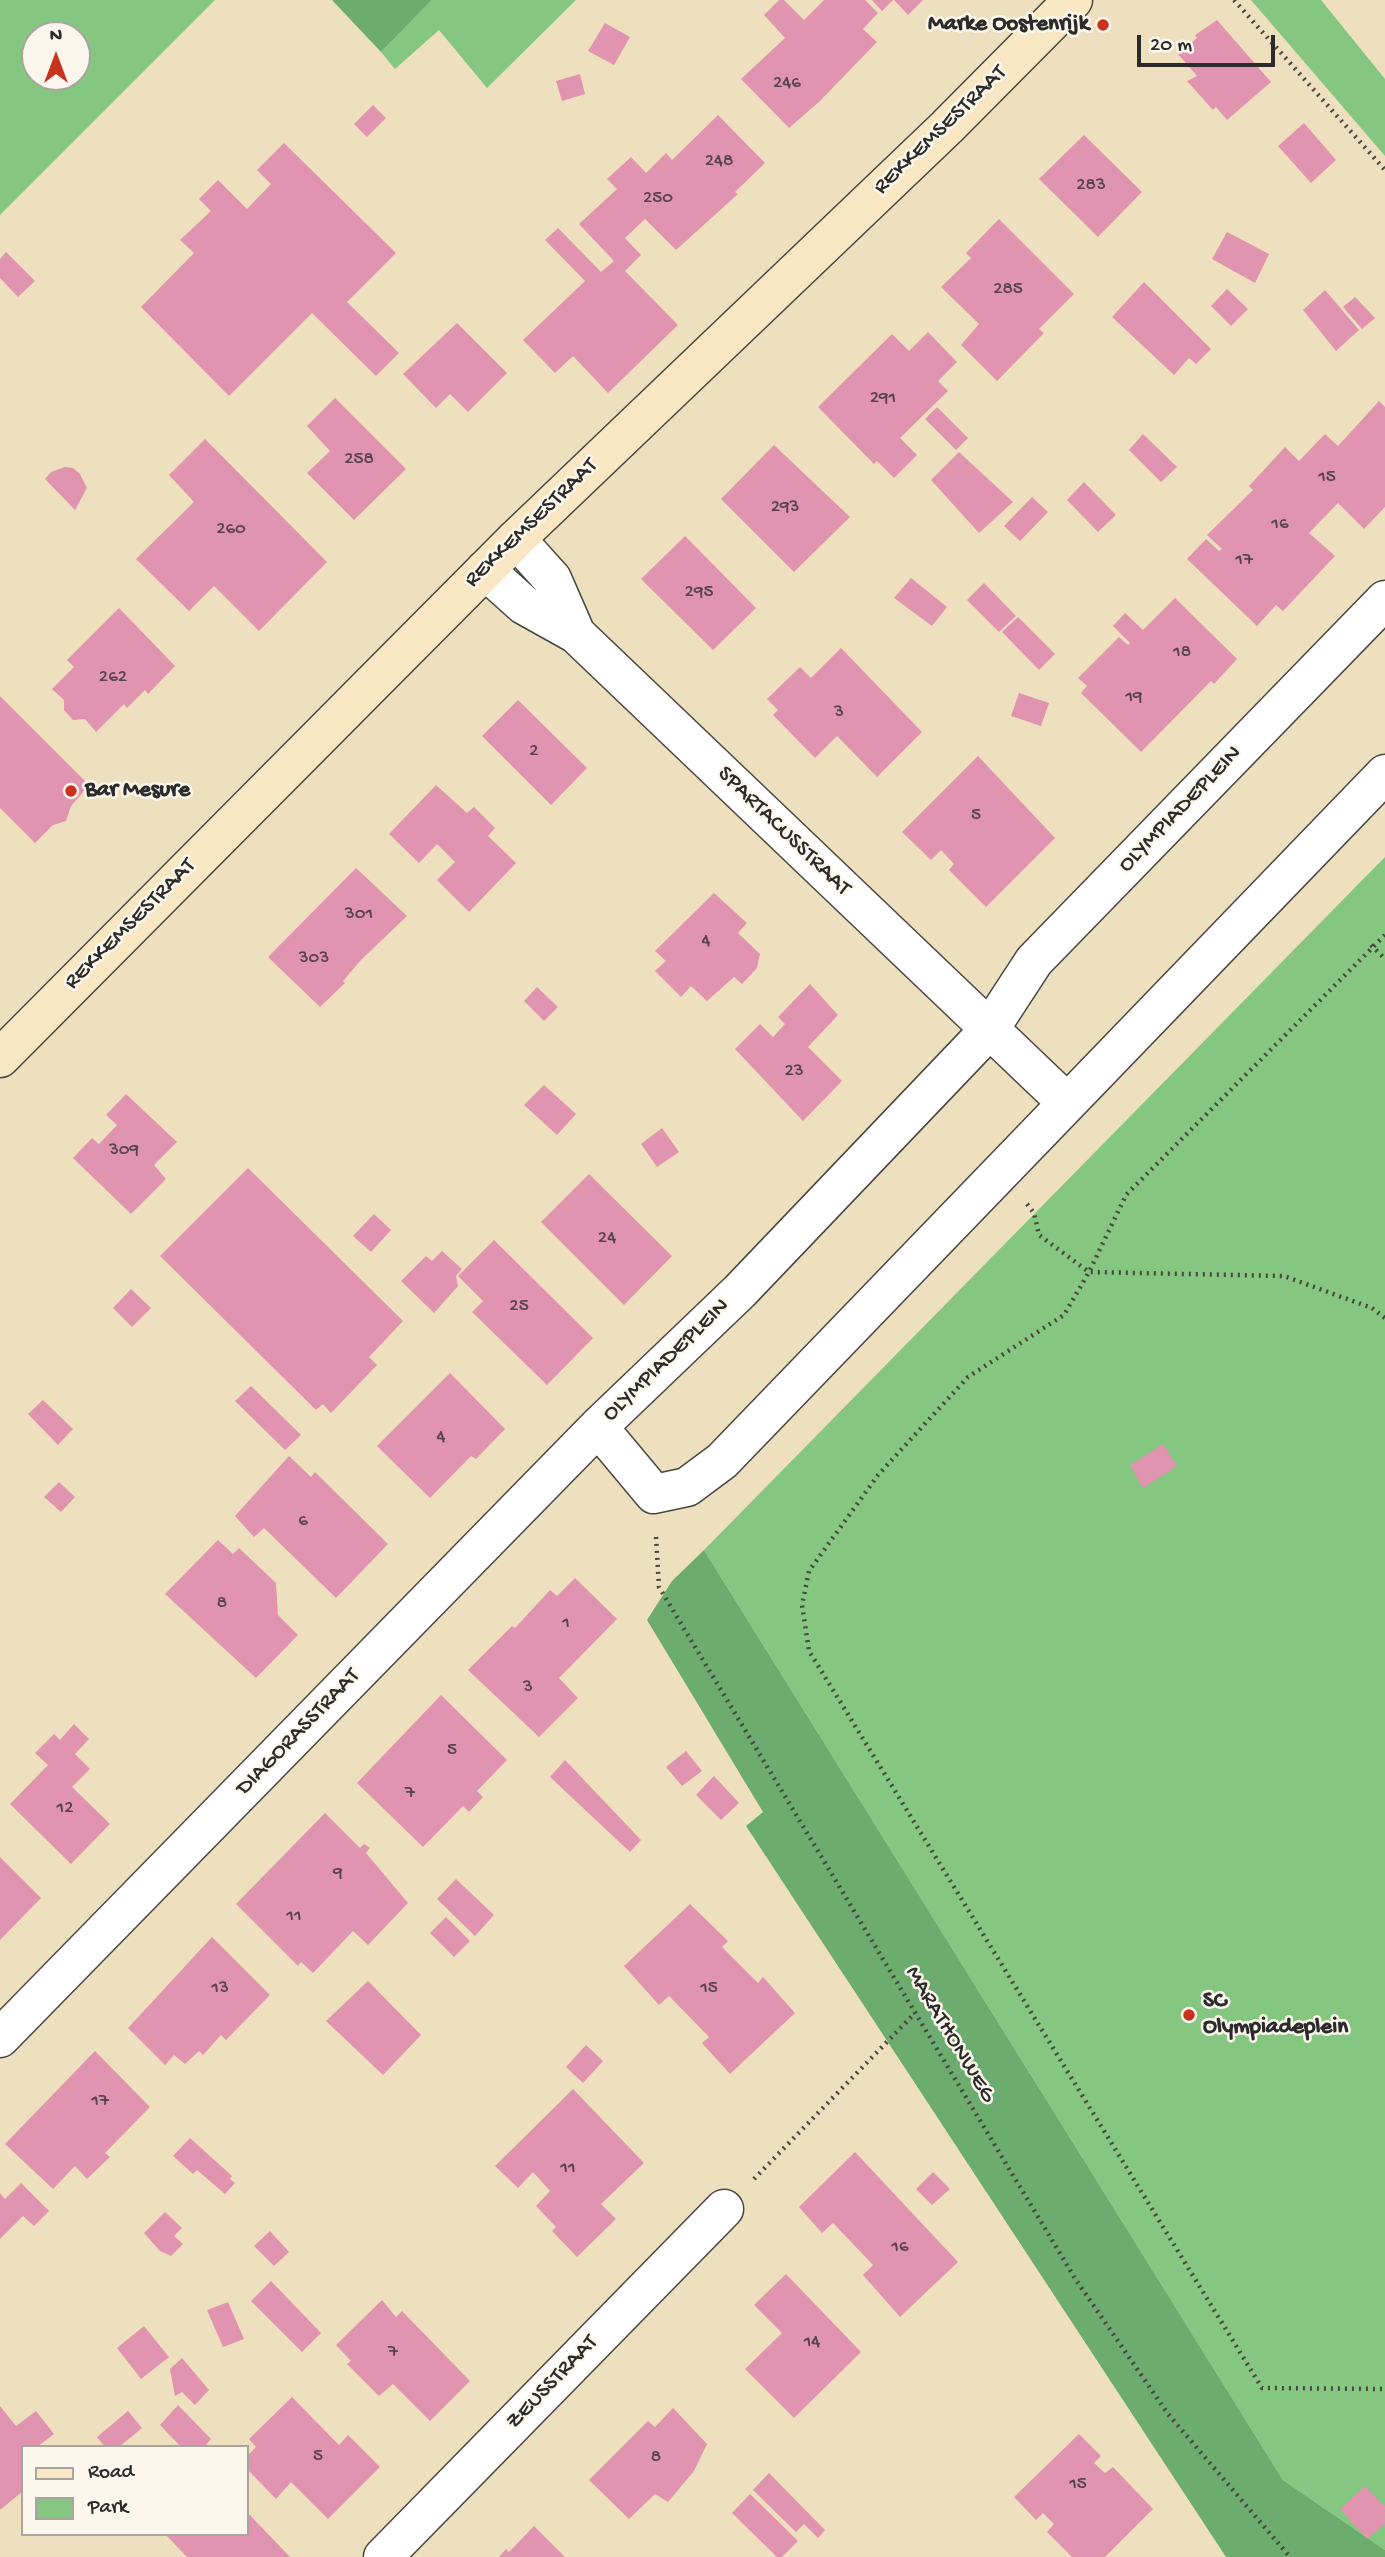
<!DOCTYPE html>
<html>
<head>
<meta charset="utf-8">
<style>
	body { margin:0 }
	#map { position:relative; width:1385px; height:2557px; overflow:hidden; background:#eee0bf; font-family:"Gochi Hand",sans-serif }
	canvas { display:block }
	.legend { position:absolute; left:21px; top:2445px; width:228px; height:91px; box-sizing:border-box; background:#fbf7ec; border:2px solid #a8a59f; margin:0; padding:9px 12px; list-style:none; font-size:21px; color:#2b2b2b }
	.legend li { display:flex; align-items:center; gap:14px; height:35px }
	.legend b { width:35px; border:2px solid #a8a59f }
	.north { position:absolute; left:21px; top:21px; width:70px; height:70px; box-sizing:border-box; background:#fbf7ec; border:2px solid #a8a59f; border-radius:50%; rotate:0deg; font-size:19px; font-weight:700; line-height:28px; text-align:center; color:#2b2b2b }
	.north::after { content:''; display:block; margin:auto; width:24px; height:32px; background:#c8321e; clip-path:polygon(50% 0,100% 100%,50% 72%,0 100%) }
	.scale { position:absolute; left:1137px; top:35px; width:138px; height:32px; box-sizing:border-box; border:4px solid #2b2b2b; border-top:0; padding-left:9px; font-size:21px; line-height:24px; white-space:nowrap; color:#2b2b2b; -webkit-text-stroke:5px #fbf7ec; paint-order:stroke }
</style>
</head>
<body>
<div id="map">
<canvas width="1385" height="2557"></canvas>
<ul class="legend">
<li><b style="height:9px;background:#f9e7c3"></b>Road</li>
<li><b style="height:19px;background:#85c780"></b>Park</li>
</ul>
<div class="north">N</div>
<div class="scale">20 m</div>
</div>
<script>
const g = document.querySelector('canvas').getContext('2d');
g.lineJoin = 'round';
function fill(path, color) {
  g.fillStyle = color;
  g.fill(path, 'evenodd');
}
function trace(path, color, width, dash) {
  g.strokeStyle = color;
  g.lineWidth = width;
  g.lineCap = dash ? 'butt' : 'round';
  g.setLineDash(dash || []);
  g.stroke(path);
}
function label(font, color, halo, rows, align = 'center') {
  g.font = font + ' "Gochi Hand",sans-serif';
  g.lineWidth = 5;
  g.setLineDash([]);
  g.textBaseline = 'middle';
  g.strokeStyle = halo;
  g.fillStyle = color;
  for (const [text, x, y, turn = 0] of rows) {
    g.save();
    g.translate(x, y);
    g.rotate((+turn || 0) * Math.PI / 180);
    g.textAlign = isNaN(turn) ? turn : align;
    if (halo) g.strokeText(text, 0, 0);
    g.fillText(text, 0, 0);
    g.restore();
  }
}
const green = new Path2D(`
	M0 0H215L0 215ZM35 35H77V77H35Z
	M432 0H576L487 88 439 30 395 69 381 52Z
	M1251 0H1321L1385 79V156Z
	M1385 857V2550L1283 2480 704 1550Z`);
const forest = new Path2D(`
	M332 0H432L381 52Z
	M704 1550 1283 2480 1385 2550V2557H1226L746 1826 763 1812 647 1620 672 1581Z`);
const building = new Path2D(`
	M779 0H784L804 20 824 0H865L878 13 863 29 877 42 819 102 789 128 741 79 785 38 764 15Z
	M872 0H893L882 11Z
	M894 0H923L908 15Z
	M1217 20 1271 82 1227 120 1216 107 1213 110 1187 81 1197 76 1178 54 1197 38 1195 35Z
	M605 23 630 37 614 65 588 51Z
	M580 74 585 94 562 101 556 81Z
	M373 105 386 118 367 137 354 124Z
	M718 115 765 163 735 192 738 194 676 250 645 219 625 238 641 255 625 271 678 325 608 393 573 356 555 373 523 340 585 281 545 240 558 228 601 272 614 261 579 224 617 189 607 179 631 157 646 173 666 153 672 160Z
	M1304 123 1336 160 1311 183 1278 146Z
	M1084 135 1142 192 1098 237 1039 179Z
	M284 143 396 253 347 302 399 353 376 376 312 313 229 396 141 307 194 253 180 240 211 211 199 199 218 180 247 209 271 184 257 170Z
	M999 219 1074 294 1039 329 1044 333 997 381 961 345 979 324 941 287 971 258 966 253Z
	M1227 232 1269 254 1255 283 1212 259Z
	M6 252 35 281 18 297 0 278V259Z
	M1144 282 1211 349 1196 364 1189 358 1174 375 1112 317Z
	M1227 289 1248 309 1231 326 1211 306Z
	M1325 290 1359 330 1336 351 1303 310Z
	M1355 297 1375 318 1362 329 1343 307Z
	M457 323 507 373 468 412 450 394 436 408 403 374Z
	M928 332 957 362 938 381 948 391 900 438 917 455 894 478 877 461 874 464 818 407 892 334 909 351Z
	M335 398 406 469 354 520 307 473 330 451 307 426Z
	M1379 401 1385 407V507L1364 529 1338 503 1309 533 1335 556 1283 611 1276 605 1257 626 1187 559 1206 539 1219 551 1222 549 1207 535 1253 490 1249 486 1285 447 1299 461 1325 434 1338 446Z
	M937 407 968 438 956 450 925 419Z
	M1143 434 1177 467 1161 482 1129 450Z
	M205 439 327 562 259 631 214 586 189 611 136 559 194 502 169 475Z
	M774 445 850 517 794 572 721 499Z
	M959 452 1013 502 979 533 931 480Z
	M65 467 73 468 80 474 87 488 75 510 45 479 51 472Z
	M1084 482 1116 515 1098 532 1067 500Z
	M1032 497 1048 512 1020 541 1004 526Z
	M685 536 756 608 713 650 641 579Z
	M911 578 947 607 932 626 894 598Z
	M984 583 1016 616 999 632 967 600Z
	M1175 598 1237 659 1214 684 1211 681 1141 752 1081 693 1087 686 1078 678 1119 637 1128 645 1130 643 1113 626 1125 613 1143 630Z
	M119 608 175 666 148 694 145 690 127 708 124 704 96 732 85 719 73 720 64 710V700L52 689 74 667 67 660Z
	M1018 617 1055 654 1039 670 1002 632Z
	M841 648 922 732 877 777 837 736 815 758 773 715 778 710 767 699 800 667 811 678Z
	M1019 693 1049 703 1041 726 1011 716Z
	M0 696 89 785 71 806 66 821 53 825 35 843 0 808Z
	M518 700 587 768 551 805 482 736Z
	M978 756 1055 838 986 907 949 870 954 864 941 850 931 860 902 832Z
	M436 785 467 813 474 807 495 828 488 836 516 863 469 912 437 880 455 862 437 844 419 863 389 834Z
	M356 868 407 916 360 961 343 981 345 983 320 1007 268 957Z
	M714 893 747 923 738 933 760 954 757 968 742 984 734 977 707 1001 691 986 681 997 655 971 666 961 655 951Z
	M810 984 838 1015 808 1047 842 1081 803 1121 735 1049 760 1024 773 1037 785 1024 778 1017Z
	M537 987 558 1007 544 1021 524 1001Z
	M544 1085 576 1114 557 1135 524 1105Z
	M126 1094 177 1142 154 1165 166 1179 131 1214 73 1158 92 1138 99 1144 117 1125 106 1115Z
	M662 1128 679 1152 657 1167 641 1144Z
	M248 1168 403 1321 369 1357 377 1365 331 1413 323 1404 316 1410 160 1256Z
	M589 1174 672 1256 624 1305 541 1222Z
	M374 1214 391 1230 371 1252 353 1236Z
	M494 1240 593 1338 547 1385 472 1312 483 1301 458 1276Z
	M442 1251 462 1269 456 1276 458 1286 434 1313 401 1281 426 1256 432 1261Z
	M131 1289 151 1308 132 1327 113 1308Z
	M450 1373 505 1429 476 1459 471 1456 430 1498 377 1446Z
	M251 1386 301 1435 285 1450 235 1401Z
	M43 1400 73 1429 58 1445 28 1414Z
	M1163 1444 1177 1466 1143 1488 1130 1465Z
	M289 1456 311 1477 315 1472 388 1544 336 1598 264 1528 254 1537 235 1516Z
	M59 1482 75 1497 61 1512 44 1497Z
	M218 1540 233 1554 239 1548 276 1583 278 1615 298 1635 256 1678 165 1594Z
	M575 1578 617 1619 559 1678 578 1698 539 1737 468 1670 512 1626 515 1628 550 1590 557 1596Z
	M441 1695 507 1760 477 1791 483 1797 469 1812 463 1806 423 1847 357 1783Z
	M74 1724 89 1739 75 1754 90 1769 72 1787 110 1824 71 1864 10 1804 48 1765 35 1753 54 1734 60 1740Z
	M686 1751 702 1771 682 1786 666 1767Z
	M565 1760 641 1840 630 1852 550 1777Z
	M714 1776 739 1803 721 1820 696 1795Z
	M325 1813 360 1848 364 1844 370 1848 366 1853 408 1903 368 1945 353 1931 313 1973 301 1962 298 1966 236 1904Z
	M0 1857 41 1898 0 1940Z
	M456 1879 494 1915 475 1936 437 1899Z
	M690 1904 728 1941 722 1947 758 1983 763 1977 795 2013 730 2074 702 2043 709 2037 669 1996 659 2005 624 1966Z
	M446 1917 470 1941 454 1957 430 1933Z
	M212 1937 270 1995 226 2040 221 2035 203 2055 199 2051 185 2064 174 2055 165 2065 128 2028Z
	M368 1981 421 2035 383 2075 326 2021Z
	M586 2045 603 2061 583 2083 566 2067Z
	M95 2051 150 2107 105 2153 110 2157 87 2179 75 2166 53 2189 5 2144Z
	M573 2089 644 2163 601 2204 616 2219 577 2257 552 2231 556 2227 536 2206 550 2191 533 2172 518 2188 495 2166Z
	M190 2138 232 2176 230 2179 235 2183 225 2194 197 2170 193 2174 173 2156Z
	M855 2152 958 2262 900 2317 863 2275 873 2265 833 2223 822 2233 799 2207Z
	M933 2172 950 2189 932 2205 916 2189Z
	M21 2183 49 2211 34 2226 23 2216 0 2239V2193L5 2199Z
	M165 2212 182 2228 174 2236 183 2244 171 2256 160 2251 144 2233Z
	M270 2231 289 2252 274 2266 254 2246Z
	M786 2274 861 2352 794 2418 745 2369 782 2333 754 2305Z
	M271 2281 321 2333 302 2352 251 2301Z
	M382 2300 396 2317 402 2311 470 2381 430 2421 393 2384 379 2396 347 2364 351 2361 336 2345Z
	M228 2302 244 2339 223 2347 207 2310Z
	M144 2326 169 2357 141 2379 117 2348Z
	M182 2358 209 2390 195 2405 182 2392 175 2396 170 2369Z
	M292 2397 339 2445 348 2435 380 2467 328 2519 291 2482 276 2499 247 2469V2456L256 2447 249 2439Z
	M178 2405 211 2439 204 2447H181L160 2425Z
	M0 2406 16 2426 36 2411 54 2434 37 2447H23V2491L0 2510Z
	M673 2408 707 2444 694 2471 668 2502 655 2494 629 2519 589 2480 648 2421 655 2427Z
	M128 2411 142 2428 119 2447H105L97 2437Z
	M1079 2434 1101 2456 1094 2463 1105 2473 1113 2467 1153 2509 1105 2557H1072L1047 2532 1054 2524 1043 2513 1036 2520 1014 2497Z
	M769 2473 825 2530 818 2538 804 2524 796 2532 753 2490Z
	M1365 2486 1385 2507V2524L1367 2539 1340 2509Z
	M750 2494 798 2541 782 2557H777L732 2513Z
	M247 2512 290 2557H187L165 2534H247Z
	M534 2526 565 2557H499L506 2549 509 2552Z`);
const path = new Path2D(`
	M1234 0 1385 170
	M1385 935 1126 1195 1089 1272 1064 1315 968 1377 878 1475 809 1571 802 1605 809 1651 1262 2388 1385 2389
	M1371 945 1385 959
	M1027 1204 1034 1213 1039 1235 1089 1272 1284 1276 1372 1308 1385 1318
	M656 1537 659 1587 1076 2280 1168 2414 1290 2557
	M754 2179 915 2013`);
const street = new Path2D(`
	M516 539 552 579 576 634
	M485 570 524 605 576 634 1066 1102
	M1385 600 1034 961 989 1030 740 1291 598 1427 654 1494 687 1487 722 1461 1385 774
	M0 2038 598 1427
	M383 2557 724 2209`);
const secondary = new Path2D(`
	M0 1058 516 539 947 127 1073 0`);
const markers = [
	[1103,25,7,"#c8321e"],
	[71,791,7,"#c8321e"],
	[1189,2015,7,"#c8321e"]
];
const numberNames = [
	["246",787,84],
	["248",719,162],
	["283",1091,186],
	["250",658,199],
	["285",1008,290],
	["291",883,399],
	["258",359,460],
	["15",1327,478],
	["293",785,508],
	["16",1280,525],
	["260",231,530],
	["17",1244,561],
	["295",699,593],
	["18",1182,653],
	["262",113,678],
	["19",1134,698],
	["3",839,713],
	["2",534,752],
	["5",976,816],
	["301",359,915],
	["4",706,942],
	["303",314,959],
	["23",794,1072],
	["309",124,1151],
	["24",607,1239],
	["25",519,1307],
	["4",441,1438],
	["6",303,1522],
	["8",222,1604],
	["1",566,1624],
	["3",528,1688],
	["5",452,1751],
	["7",410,1794],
	["12",65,1809],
	["9",338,1874],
	["11",294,1917],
	["13",220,1989],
	["15",709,1989],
	["17",100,2102],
	["11",568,2169],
	["16",900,2248],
	["14",812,2343],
	["7",393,2353],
	["5",318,2457],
	["8",656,2458],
	["15",1078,2485]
];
const poiNames = [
	["Marke Oostenrijk",1089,25,"right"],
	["Bar Mesure",85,791],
	["SC",1203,2002],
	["Olympiadeplein",1203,2028]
];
const streetNames = [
	["REKKEMSESTRAAT",941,131,-44],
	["REKKEMSESTRAAT",532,524,-44],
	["OLYMPIADEPLEIN",1181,810,-46],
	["SPARTACUSSTRAAT",783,832,44],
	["REKKEMSESTRAAT",131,925,-45],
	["OLYMPIADEPLEIN",667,1361,-44],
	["DIAGORASSTRAAT",299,1733,-46],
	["MARATHONWEG",949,2035,59],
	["ZEUSSTRAAT",553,2383,-46]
];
fill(green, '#85c780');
fill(forest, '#6cac6e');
fill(building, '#e094b0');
trace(street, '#484641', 41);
trace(secondary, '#484641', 41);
trace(path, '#484641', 4.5, [2, 5]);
trace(street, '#fff', 38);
trace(secondary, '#f9e7c3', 38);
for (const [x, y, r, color] of markers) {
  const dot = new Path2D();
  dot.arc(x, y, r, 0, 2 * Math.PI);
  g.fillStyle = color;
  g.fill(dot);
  trace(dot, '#fbf7ec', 2.5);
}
label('19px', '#58454c', null, numberNames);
label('bold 23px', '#2b2b2b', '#fbf7ec', poiNames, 'left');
label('23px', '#2b2b2b', '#fbf7ec', streetNames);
</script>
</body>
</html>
